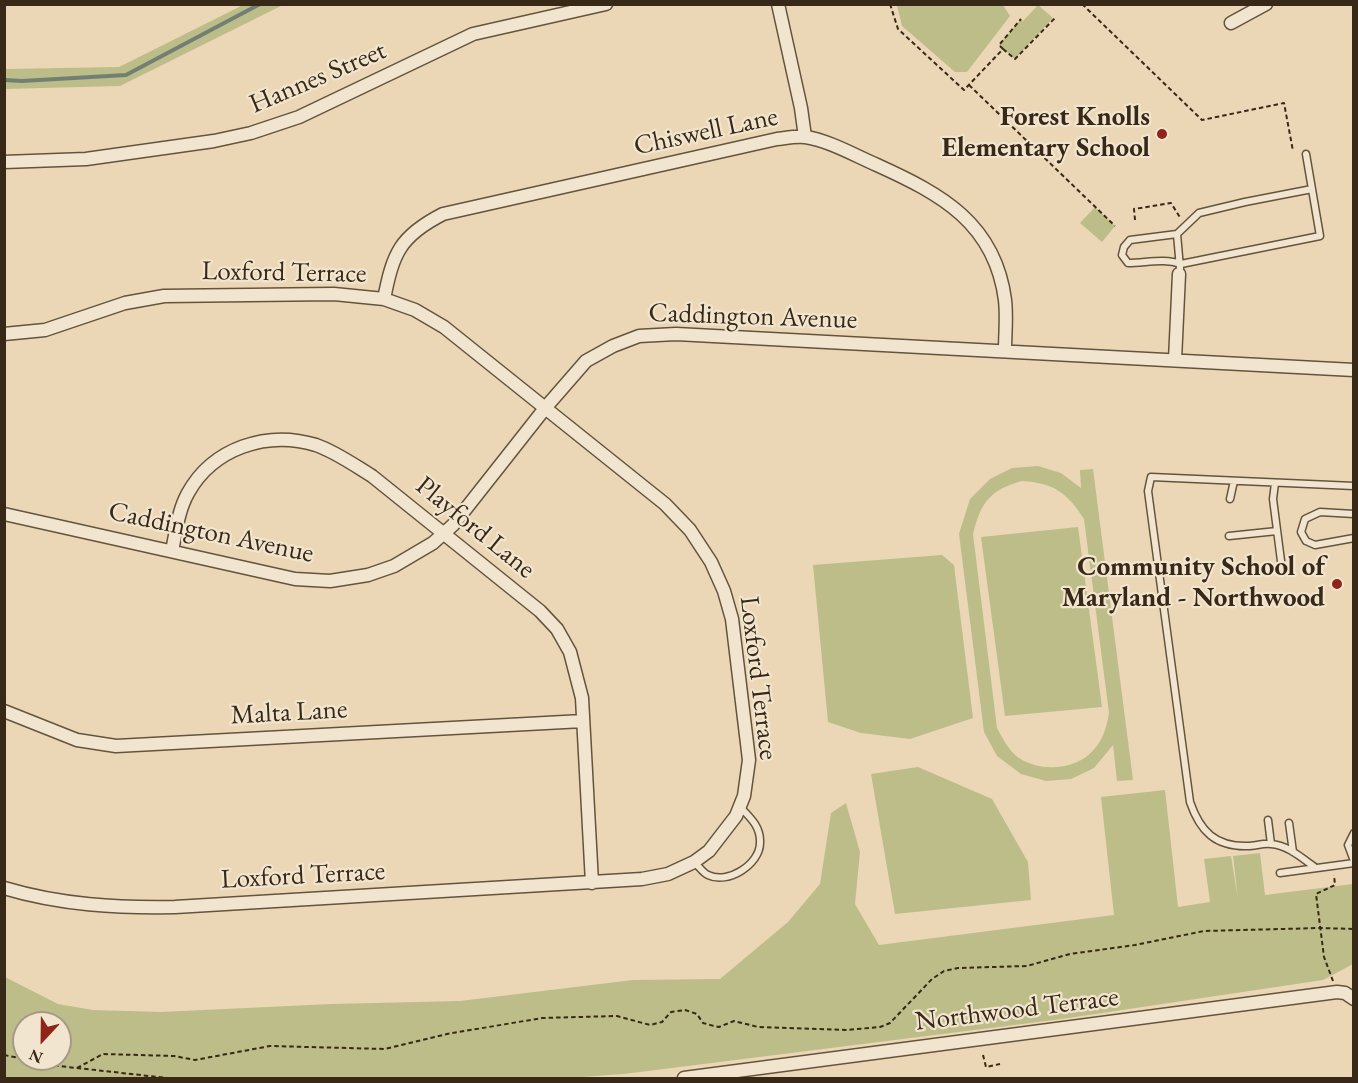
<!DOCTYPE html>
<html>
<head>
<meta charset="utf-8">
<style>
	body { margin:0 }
	#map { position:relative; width:1358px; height:1083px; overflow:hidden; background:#ebd7b5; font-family:"EB Garamond",serif }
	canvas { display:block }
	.frame { position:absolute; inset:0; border:6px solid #372817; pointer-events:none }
	.north { position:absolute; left:12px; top:1011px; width:60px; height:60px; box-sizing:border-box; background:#f2e5cf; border:2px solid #a79985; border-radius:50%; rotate:202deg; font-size:16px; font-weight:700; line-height:24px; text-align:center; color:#372817 }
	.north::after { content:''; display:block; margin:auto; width:21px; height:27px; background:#8f2418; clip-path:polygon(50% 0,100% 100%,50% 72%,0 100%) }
</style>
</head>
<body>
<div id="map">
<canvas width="1358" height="1083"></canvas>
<div class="frame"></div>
<div class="north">N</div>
</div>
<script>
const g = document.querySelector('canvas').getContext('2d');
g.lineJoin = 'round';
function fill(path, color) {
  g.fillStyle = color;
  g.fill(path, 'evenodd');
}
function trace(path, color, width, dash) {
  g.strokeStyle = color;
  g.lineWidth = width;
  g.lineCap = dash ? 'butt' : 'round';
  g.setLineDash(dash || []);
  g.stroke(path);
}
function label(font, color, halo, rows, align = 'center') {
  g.font = font + ' "EB Garamond",serif';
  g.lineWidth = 4.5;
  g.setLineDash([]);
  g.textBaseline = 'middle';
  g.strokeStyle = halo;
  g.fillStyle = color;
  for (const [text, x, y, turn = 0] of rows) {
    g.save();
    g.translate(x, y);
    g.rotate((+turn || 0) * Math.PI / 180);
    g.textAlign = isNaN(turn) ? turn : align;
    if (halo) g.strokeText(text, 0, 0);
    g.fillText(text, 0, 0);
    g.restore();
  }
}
const green = new Path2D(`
	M243 5H283L120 86 5 89V69L119 67Z
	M897 5H1003L1010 16 967 72H955L902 26Z
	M1038 5 1053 18 1015 59 999 45 1021 19 1023 21Z
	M1095 207 1115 226 1102 242 1080 223Z
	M1038 466 1061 473 1081 488 1080 470 1093 469 1133 780 1117 781 1113 745 1094 768 1071 779 1046 781 1021 774 997 756 984 732 959 534 970 499 990 479 1012 468ZM1022 481C1053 483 1067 492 1084 519L1109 713C1107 725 1104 737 1096 747 1079 770 1042 773 1019 758 1009 751 1003 739 997 728L973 534C981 502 990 490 1022 481Z
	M1078 527 1102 707 1005 716 981 537Z
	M942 555 954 565 973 718 910 739 861 733 828 722 813 565Z
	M918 767 992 799 1028 862 1031 900 895 914 871 774Z
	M1165 790 1178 907 1210 902 1204 859 1231 856 1238 899 1233 856 1260 853 1265 895 1353 884V964L1323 980 1062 1019 624 1074 567 1078H5V977L58 1004 93 1010 161 1012 331 1004 460 1001 633 980 720 979 788 922 820 884 831 813 846 803 860 852 855 904 879 945 1114 915 1101 797ZM24 1023H60V1059H24Z`);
const stream = new Path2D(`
	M4 80 22 81 126 75 260 4`);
const path = new Path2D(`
	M890 4 898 29 964 90 1003 49 999 45 1021 19
	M1082 4 1202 120 1284 103 1293 151
	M1003 49 1015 59 1055 18
	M969 85 1115 226
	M1135 220 1134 209 1171 203 1181 219
	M1333 981 1324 957 1316 894 1335 885 1334 875
	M4 1055 24 1059
	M983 1055 986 1067 1000 1064
	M25 1059 59 1066 167 1078
	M77 1068 103 1054 174 1056 195 1060 270 1046 385 1049 447 1034 542 1018 617 1016 650 1025 662 1022 671 1012 685 1010 697 1014 703 1023 714 1026 719 1027 734 1021 758 1027 846 1030 880 1027 890 1023 932 979 944 971 958 968 1027 966 1070 954 1135 945 1204 931 1320 928 1354 929`);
const lane = new Path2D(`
	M1306 154 1320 236 1181 264C1164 258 1146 263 1128 263L1122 255 1124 247 1130 240 1177 234 1199 213 1245 202 1312 189
	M1177 234 1180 268
	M1275 483 1273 499 1281 561
	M1230 499 1234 481
	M1354 514 1320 512 1305 519 1301 532 1306 541 1315 545 1354 538
	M1229 536 1277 531
	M1268 820 1271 844
	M1289 823 1293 852
	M1354 833 1348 845 1354 861
	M694 862C698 865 703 873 708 875 728 885 760 864 760 843 761 827 750 817 740 807
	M1316 868C1303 859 1288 845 1271 844 1263 843 1255 846 1248 846 1215 847 1200 831 1190 802L1148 491 1151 477 1354 486
	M1280 873 1354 863`);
const street = new Path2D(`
	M778 4 801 108 805 137
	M1231 23 1266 4
	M4 162 86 159 214 141 251 133 299 117 473 34 606 4
	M384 299C393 253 400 236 443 214L777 139C786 138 796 136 805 137 828 140 856 156 877 165 941 194 995 223 1005 300 1007 317 1005 334 1005 351
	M4 334 45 330 125 303 164 296 334 294 384 299 415 310 444 327 665 504 690 530 711 562 724 591 732 619 749 760 744 796 736 816 709 851 694 862 668 874 642 879 175 907C117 908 61 905 4 888
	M1175 360 1179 274
	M4 514 295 579 330 581 368 575 394 566 433 543 453 525 546 407 586 361 613 346 639 336 676 334 1354 370
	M172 551C176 532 178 511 188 493 213 448 267 430 316 445 336 452 354 465 372 476L540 611 557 629 570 652 582 698 592 883
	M4 711 77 740 116 746 583 721
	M684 1078 1337 992 1345 993 1354 999`);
const markers = [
	[1162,134,6,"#8f2418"],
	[1337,584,6,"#8f2418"]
];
const streetNames = [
	["Hannes Street",318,78,-23],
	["Chiswell Lane",706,132,-12],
	["Loxford Terrace",284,273,1],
	["Caddington Avenue",753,317,2],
	["Playford Lane",475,528,39],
	["Caddington Avenue",211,533,12],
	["Loxford Terrace",758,678,83],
	["Malta Lane",289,713,-3],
	["Loxford Terrace",303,876,-3],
	["Northwood Terrace",1017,1010,-7]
];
const poiNames = [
	["Forest Knolls",1150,118],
	["Elementary School",1150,149],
	["Community School of",1325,568],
	["Maryland - Northwood",1325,599]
];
fill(green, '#bdbd8a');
trace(stream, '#718072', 4);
trace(lane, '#64543e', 9);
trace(street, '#64543e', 15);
trace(path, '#372817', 2, [4.5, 3]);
trace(lane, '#f2e5cf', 6);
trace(street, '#f2e5cf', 12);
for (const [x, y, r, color] of markers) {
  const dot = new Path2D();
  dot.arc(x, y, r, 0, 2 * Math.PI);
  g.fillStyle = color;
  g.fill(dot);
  trace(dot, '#f2e5cf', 2);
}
label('27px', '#372817', '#f2e5cf', streetNames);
label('bold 27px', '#372817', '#f2e5cf', poiNames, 'right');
</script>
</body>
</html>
